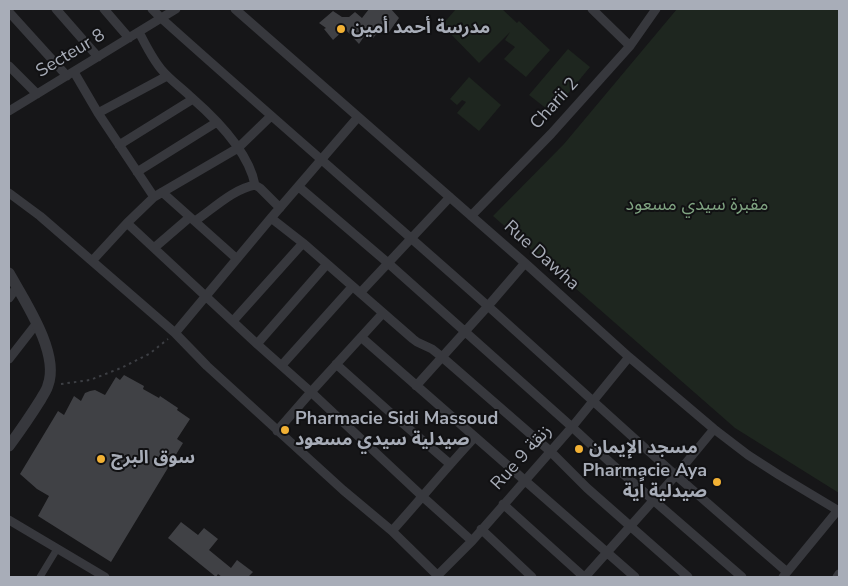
<!DOCTYPE html>
<html>
<head>
<meta charset="utf-8">
<style>
	body { margin:0 }
	#map { position:relative; width:848px; height:586px; overflow:hidden; background:#161618; font-family:"Nunito Sans",sans-serif }
	canvas { display:block }
	.frame { position:absolute; inset:0; border:10px solid #a8adb8; pointer-events:none }
</style>
</head>
<body>
<div id="map">
<canvas width="848" height="586"></canvas>
<div class="frame"></div>
</div>
<script>
const g = document.querySelector('canvas').getContext('2d');
g.lineJoin = 'round';
function fill(path, color) {
  g.fillStyle = color;
  g.fill(path, 'evenodd');
}
function trace(path, color, width, dash) {
  g.strokeStyle = color;
  g.lineWidth = width;
  g.lineCap = dash ? 'butt' : 'round';
  g.setLineDash(dash || []);
  g.stroke(path);
}
function label(font, color, halo, rows, align = 'center') {
  g.font = font + ' "Nunito Sans","Noto Sans Arabic",sans-serif';
  g.lineWidth = 4;
  g.setLineDash([]);
  g.textBaseline = 'middle';
  g.strokeStyle = halo;
  g.fillStyle = color;
  for (const [text, x, y, turn = 0] of rows) {
    g.save();
    g.translate(x, y);
    g.rotate((+turn || 0) * Math.PI / 180);
    g.textAlign = isNaN(turn) ? turn : align;
    if (halo) g.strokeText(text, 0, 0);
    g.fillText(text, 0, 0);
    g.restore();
  }
}
const green = new Path2D(`
	M456 9H502L517 23 519 21 550 50 526 77 504 59 515 47 505 40 510 32 479 63 442 25Z
	M677 9H839V493L735 428 493 216 564 144Z
	M568 49 590 67 552 113 529 95Z
	M469 77 501 105 479 131 457 113 466 102 462 100 457 105 450 99Z`);
const building = new Path2D(`
	M369 9H391L399 18 387 35 381 29 373 38 367 32 359 44 345 29 333 40 324 29 326 28 319 23 333 11 342 17H349L355 12 362 18Z
	M124 375 144 386 143 389 159 398 160 396 178 408 177 410 190 419 177 439 183 443 111 562 38 516 49 496 37 489 20 474 58 411 64 415 74 396 81 401 85 393 90 391 95 390 105 395 116 377 120 380Z
	M181 522 198 535 204 528 218 539 209 550 231 568 237 560 253 572 248 577H232L230 576 229 577H222L218 574 216 577 168 538Z`);
const path = new Path2D(`
	M61 384 90 380 121 368 149 354 168 339`);
const pedestrian = new Path2D(`
	M40 577 57 549`);
const minor = new Path2D(`
	M56 9 98 57
	M104 9 129 38
	M152 9 161 18C269 115 380 210 489 307 538 351 586 395 635 439 685 484 736 528 787 572
	M235 9 525 263 629 357 714 429 748 455 779 475 839 511
	M592 9 630 46
	M9 12 67 76
	M139 32C145 44 152 58 161 69 170 80 182 88 192 98 216 119 249 153 255 185
	M9 66 37 94
	M74 72 98 113 154 197
	M9 111 176 9
	M98 113 167 76
	M119 145 193 99
	M137 172 217 122
	M299 187 388 263 572 427 614 466 742 577
	M162 192 237 259
	M9 193 40 216 175 333 207 366 343 490 392 531 438 576
	M471 216 551 134 630 46 656 9
	M271 218 303 243 413 339 417 342 432 349 442 357 550 451 587 488 688 577
	M195 221C213 209 233 189 255 185L260 188 280 208
	M127 223 257 344 311 392 423 497 472 541
	M154 248 190 217
	M92 261 127 223 154 197 238 148 271 116
	M360 293 450 197
	M9 298 17 287
	M233 321 303 243
	M175 333 271 218 358 117
	M361 337 635 577
	M257 344 327 264
	M9 359 37 323
	M336 364 393 415 450 464
	M282 365 352 287
	M416 386 488 306 525 263
	M277 431 311 392 383 313
	M503 504 584 577
	M9 520 105 577
	M481 529 532 577
	M392 531C420 500 446 468 475 437
	M436 577 472 541 572 427 629 357
	M585 577 676 475 714 429
	M783 577 838 510
	M837 577 839 574`);
const tertiary = new Path2D(`
	M9 273C24 300 60 353 48 385 47 390 43 395 41 399 31 415 20 431 9 446`);
const markers = [
	[341,29,5,"#f2b134"],
	[285,430,5,"#f2b134"],
	[579,449,5,"#f2b134"],
	[101,459,5,"#f2b134"],
	[717,482,5,"#f2b134"]
];
const poiNames = [
	["مدرسة أحمد أمين",351,29],
	["Pharmacie Sidi Massoud",295,420],
	["صيدلية سيدي مسعود",295,441],
	["مسجد الإيمان",589,449],
	["سوق البرج",111,459],
	["Pharmacie Aya",707,472,"right"],
	["صيدلية اًية",707,493,"right"]
];
const streetNames = [
	["Secteur 8",71,54,-31],
	["Charii 2",555,104,-48],
	["Rue Dawha",541,256,42],
	["Rue 9 زنقة",522,458,-48]
];
const parkNames = [
	["مقبرة سيدي مسعود",697,206]
];
fill(green, '#1e261f');
fill(building, '#404145');
trace(path, '#3d3f44', 2, [2.5, 4]);
trace(pedestrian, '#37383d', 7);
trace(minor, '#37383d', 9);
trace(tertiary, '#37383d', 11);
for (const [x, y, r, color] of markers) {
  const dot = new Path2D();
  dot.arc(x, y, r, 0, 2 * Math.PI);
  g.fillStyle = color;
  g.fill(dot);
  trace(dot, '#111113', 2);
}
label('bold 18px', '#a8adb8', '#111113', poiNames, 'left');
label('18px', '#a8adb8', '#111113', streetNames);
label('18px', '#7fa381', '#111113', parkNames);
</script>
</body>
</html>
